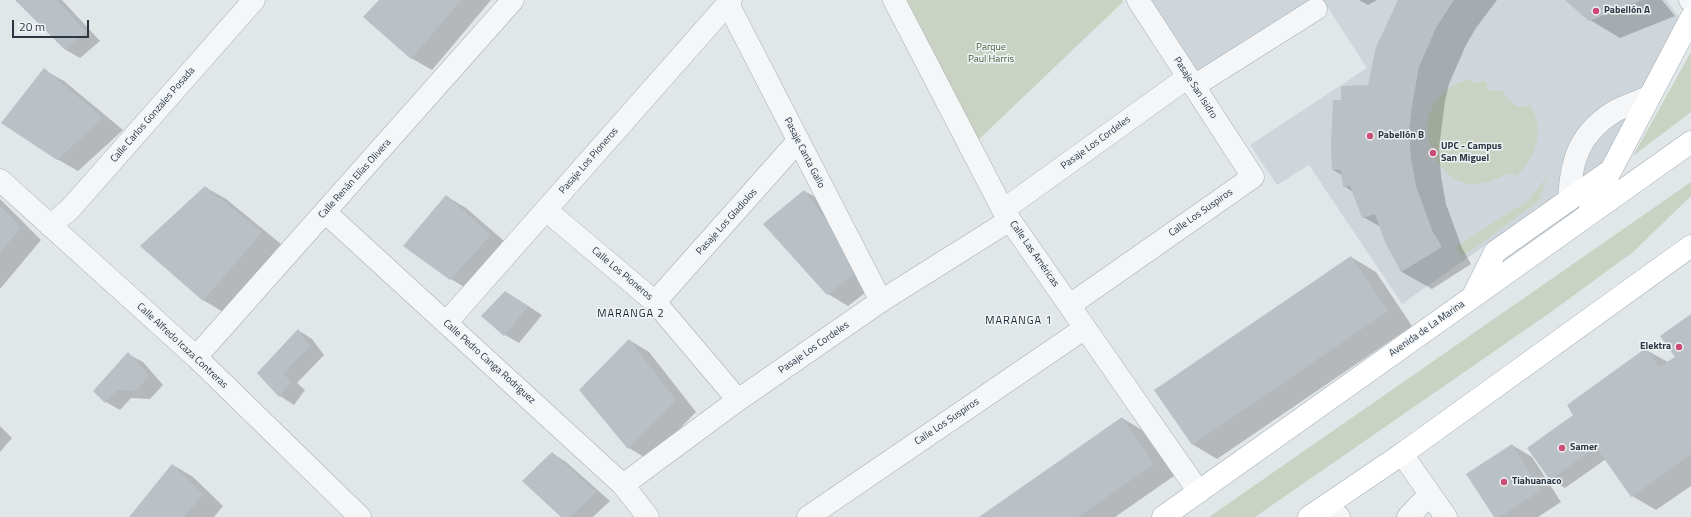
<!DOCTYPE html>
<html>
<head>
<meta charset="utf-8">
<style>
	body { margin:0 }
	#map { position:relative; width:1691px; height:517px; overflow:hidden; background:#e1e6e9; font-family:"Titillium Web",sans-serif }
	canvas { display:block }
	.scale { position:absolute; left:12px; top:20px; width:77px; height:18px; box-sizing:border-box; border:2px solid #2a3641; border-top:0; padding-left:5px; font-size:12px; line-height:14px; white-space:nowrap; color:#2a3641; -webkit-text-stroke:3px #f1f4f7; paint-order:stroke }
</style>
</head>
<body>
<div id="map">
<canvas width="1691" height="517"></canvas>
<div class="scale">20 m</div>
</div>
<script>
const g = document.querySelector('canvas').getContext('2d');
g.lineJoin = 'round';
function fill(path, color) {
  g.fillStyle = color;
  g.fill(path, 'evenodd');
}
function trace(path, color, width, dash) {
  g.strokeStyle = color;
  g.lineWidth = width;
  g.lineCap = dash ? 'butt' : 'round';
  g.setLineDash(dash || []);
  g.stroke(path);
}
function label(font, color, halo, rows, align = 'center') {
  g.font = font + ' "Titillium Web",sans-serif';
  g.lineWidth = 3;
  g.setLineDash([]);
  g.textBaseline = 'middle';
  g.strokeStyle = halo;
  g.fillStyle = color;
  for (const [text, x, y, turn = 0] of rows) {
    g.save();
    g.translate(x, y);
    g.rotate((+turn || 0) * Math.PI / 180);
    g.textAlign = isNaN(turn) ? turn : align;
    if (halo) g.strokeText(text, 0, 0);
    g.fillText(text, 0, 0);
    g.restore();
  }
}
const built = new Path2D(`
	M1150 0H1319L1198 75Z
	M1323 0H1666L1679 17 1605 161 1402 304 1309 165 1277 185 1250 145 1367 68Z`);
const green = new Path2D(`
	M905 0H1122L1123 2 975 143Z
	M1691 52V112L1633 156Z
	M1472 79 1473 83 1487 81V90L1503 91C1510 102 1516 111 1530 105 1546 129 1536 158 1516 176L1510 173C1498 178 1485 185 1472 184 1443 183 1424 146 1428 120 1431 99 1452 82 1472 79Z
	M1547 177 1539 201 1462 257 1456 247 1527 201Z
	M1691 182V196L1633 252 1551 312 1255 517H1209Z`);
const shadow = new Path2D(`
	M16 0H62L100 41 80 58 66 50Z
	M380 0H491L432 70 411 58Z
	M1359 0H1377L1368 5Z
	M1399 0H1497L1476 28 1466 45 1449 84 1445 101 1439 148 1441 176 1446 204 1462 248 1471 264 1432 289 1402 272 1386 242 1381 227 1363 217 1353 192 1344 186 1342 175 1333 170 1342 101 1369 86 1377 48Z
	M1566 0H1662L1675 16 1620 38 1590 20Z
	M44 70 64 81 123 130 78 171 57 159Z
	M205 187 226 199 281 244 223 312 203 300Z
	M804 191 825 202 882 280 848 306 828 294Z
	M446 196 466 208 511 247 471 291 451 279 404 246Z
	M0 199 41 240 0 289Z
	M1351 257 1376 272 1412 326 1217 459 1192 444Z
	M519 300 542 315 519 343 505 335Z
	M1691 315V486L1656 510 1632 496 1606 459 1565 488 1550 479 1575 415 1646 350 1668 362 1676 357Z
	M298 330 312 339 324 355 297 383 305 390 294 405 280 396 258 373Z
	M629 340 649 352 696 412 649 460 629 448Z
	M128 354 143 362 163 385 150 399 131 398 120 410 106 402Z
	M1122 418 1142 430 1174 476 1115 517H980Z
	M0 426 12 438 0 452Z
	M1512 445 1532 457 1561 502 1538 517H1495Z
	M552 453 566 462 610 501 593 517H562Z
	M173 465 193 477 223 506 214 517H130Z`);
const building = new Path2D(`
	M15 0H57L86 32 65 50Z
	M379 0H461L411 59 363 17Z
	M1398 0H1454L1436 28 1419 67 1412 106 1409 130 1411 158 1416 186 1432 230 1442 247 1401 272 1385 242 1375 214 1362 218 1350 186 1343 187 1341 170H1332L1331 144 1333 100H1341V86L1368 85 1376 47Z
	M1565 0H1642L1589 21Z
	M44 68 103 118 57 160 1 123Z
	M205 186 262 232 203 301 140 246Z
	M804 190 862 268 827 295 763 224Z
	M446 195 491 235 450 280 403 246Z
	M0 206 21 227 0 253Z
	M1351 256 1388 311 1192 445 1154 390Z
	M505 291 528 306 504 336 481 316Z
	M1691 314V454L1631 497 1596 447 1550 480 1527 448 1573 415 1567 405 1646 348 1659 367 1675 357 1660 336Z
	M298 329 310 346 283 374 291 381 279 397 257 373Z
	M629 339 676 400 628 449 579 390Z
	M128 352 149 376 135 391 117 390 105 403 93 391Z
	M1122 417 1154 464 1078 517H979Z
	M1512 444 1541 490 1500 517H1494L1466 474Z
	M552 452 596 492 570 517H561L522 481Z
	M172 464 203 494 184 517H129Z`);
const minor = new Path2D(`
	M894 0 1003 210 1199 492
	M1690 0 1691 1
	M728 4 881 301
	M1194 86 1316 9
	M0 180 196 357 360 517
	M1569 200C1571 162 1578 135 1612 113 1623 106 1637 102 1649 97
	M546 210 655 302 738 400
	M1003 210 1188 77
	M325 212 623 485 648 517
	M50 226 70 209 254 0
	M655 302 798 141
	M1070 305 1253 177 1138 0
	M446 323 731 0
	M196 357 513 0
	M1402 454 1446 517
	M623 485 738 400 881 301 1010 220
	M1327 505 1339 517
	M808 517 1085 328
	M1408 517 1430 494`);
const major = new Path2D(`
	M1589 212 1691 18
	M1474 294 1495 252 1607 173
	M1163 517 1691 142
	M1309 517 1402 454 1691 246`);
const markers = [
	[1596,11,4,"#ca4b75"],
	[1370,136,4,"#ca4b75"],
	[1433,153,4,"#ca4b75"],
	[1679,347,4,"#ca4b75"],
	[1562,448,4,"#ca4b75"],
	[1504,482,4,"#ca4b75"]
];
const poiNames = [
	["Pabellón A",1604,11],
	["Pabellón B",1378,136],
	["UPC - Campus",1441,147],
	["San Miguel",1441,159],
	["Elektra",1671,347,"right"],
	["Samer",1570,448],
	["Tiahuanaco",1512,482]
];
const parkNames = [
	["Parque",991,48],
	["Paul Harris",991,60]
];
const streetNames = [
	["Pasaje San Isidro",1195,88,57],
	["Calle Carlos Gonzales Posada",153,115,-49],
	["Pasaje Los Cordeles",1096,143,-36],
	["Pasaje Canta Gallo",804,153,63],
	["Pasaje Los Pioneros",589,161,-49],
	["Calle Renán Elías Olivera",355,179,-48],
	["Calle Los Suspiros",1201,213,-35],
	["Pasaje Los Gladiolos",727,222,-48],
	["Calle Las Américas",1034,254,55],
	["Calle Los Pioneros",622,274,40],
	["Avenida de La Marina",1427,329,-35],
	["Calle Alfredo Icaza Contreras",182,346,43],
	["Pasaje Los Cordeles",814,348,-35],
	["Calle Pedro Canga Rodríguez",489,362,42],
	["Calle Los Suspiros",947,422,-34]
];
const neighbourhoodNames = [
	["MARANGA 2",631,314],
	["MARANGA 1",1019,321]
];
fill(built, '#cfd6db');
fill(green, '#cad3c3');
fill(shadow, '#0003');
fill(building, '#b9c0c6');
trace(minor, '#a6aeb3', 23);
trace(major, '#a1acb5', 23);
trace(minor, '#f4f6f8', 22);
trace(major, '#fff', 22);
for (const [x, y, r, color] of markers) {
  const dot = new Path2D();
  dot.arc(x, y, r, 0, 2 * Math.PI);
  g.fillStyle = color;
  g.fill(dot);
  trace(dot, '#f1f4f7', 1.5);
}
label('bold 10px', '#2a3641', '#f1f4f7', poiNames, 'left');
label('10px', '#455c38', '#f1f4f7', parkNames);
label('10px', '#2a3641', '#f1f4f7', streetNames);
g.letterSpacing = '1px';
label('11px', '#1c2731', '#f1f4f7', neighbourhoodNames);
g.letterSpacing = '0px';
</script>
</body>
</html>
